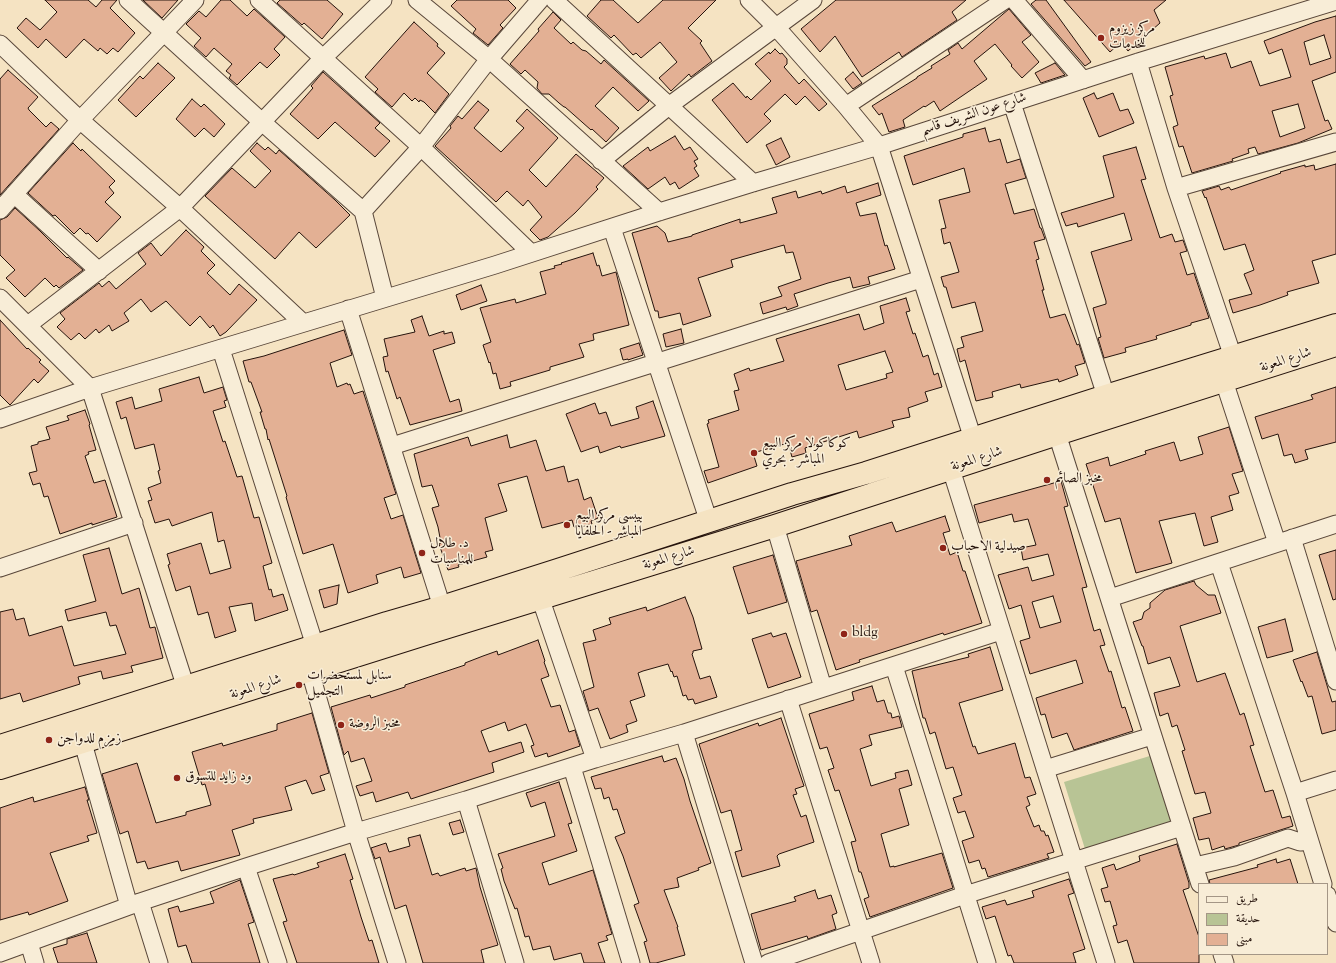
<!DOCTYPE html>
<html>
<head>
<meta charset="utf-8">
<style>
  body { margin:0 }
  #map { position:relative; width:1336px; height:963px; overflow:hidden; background:#f5e3c2; font-family:"Sorts Mill Goudy",Amiri,serif }
  canvas { display:block }
  .legend { position:absolute; left:1198px; top:883px; width:130px; height:72px; box-sizing:border-box; background:#f8edd7; border:1px solid #a49686; margin:0; padding:5px 7px; list-style:none; font-size:12px; color:#25130c }
  .legend li { display:flex; align-items:center; gap:8px; height:20px }
  .legend b { width:20px; border:1px solid #a49686 }
</style>
</head>
<body>
<div id="map">
<canvas width="1336" height="963"></canvas>
<ul class="legend">
<li><b style="height:5px;background:#f8edd7"></b>طريق</li>
<li><b style="height:11px;background:#b8c495"></b>حديقة</li>
<li><b style="height:11px;background:#e3b094"></b>مبنى</li>
</ul>
</div>
<script>
const g = document.querySelector('canvas').getContext('2d');
g.lineJoin = 'round';
function fillPath(path, color) {
  g.fillStyle = color;
  g.fill(path, 'evenodd');
}
function toPath(rows) {
  const path = new Path2D();
  for (const r of rows) {
    path.moveTo(r[0], r[1]);
    for (let i = 2; i < r.length; i += 2) path.lineTo(r[i], r[i + 1]);
  }
  return path;
}
function stroke(path, color, width, dash) {
  g.strokeStyle = color;
  g.lineWidth = width;
  g.lineCap = dash ? 'butt' : 'round';
  g.setLineDash(dash || []);
  g.stroke(path);
}
function drawText(font, color, halo, rows, align = 'center') {
  g.font = font + ' "Sorts Mill Goudy",Amiri,serif';
  g.lineWidth = 3;
  g.setLineDash([]);
  g.textBaseline = 'middle';
  g.strokeStyle = halo;
  g.fillStyle = color;
  for (const [text, x, y, turn = 0] of rows) {
    g.save();
    g.translate(x, y);
    g.rotate((+turn || 0) * Math.PI / 180);
    g.textAlign = isNaN(turn) ? turn : align;
    if (halo) g.strokeText(text, 0, 0);
    g.fillText(text, 0, 0);
    g.restore();
  }
}
fillPath(toPath([
  [1153,755,1174,822,1085,849,1064,782]
]), '#b8c495');
const building = toPath([
  [45,0,88,0,96,7,102,0,117,0,110,8,135,33,118,52,113,48,107,54,100,48,98,51,84,39,66,58,46,39,38,48,17,28,26,18,40,30,57,12,45,0],
  [143,0,178,0,162,18,143,0],
  [221,0,230,0,247,16,254,9,285,37,274,49,280,55,267,68,260,62,237,85,229,78,231,75,226,71,232,64,214,48,206,57,194,46,201,38,186,24,199,11,206,17,221,0],
  [280,0,327,0,343,14,322,39,304,23,302,25,277,3,280,0],
  [457,0,508,0,516,8,500,25,503,28,488,45,473,33,476,29,451,6,457,0],
  [601,0,613,0,638,23,663,0,716,0,688,28,702,41,700,43,712,61,691,77,689,74,671,91,659,78,677,62,660,42,641,58,636,53,633,55,614,35,611,38,587,16,601,0],
  [836,0,966,0,952,12,957,20,902,57,899,52,862,77,835,36,820,52,801,29,836,0],
  [1036,0,1046,0,1091,62,1085,66,1031,4,1036,0],
  [1064,0,1166,0,1154,10,1160,23,1128,51,1121,42,1110,52,1064,0],
  [1009,9,1031,35,1022,42,1039,62,1022,78,1011,66,1012,65,995,44,974,61,987,79,940,111,934,101,925,107,924,106,903,120,905,127,889,132,882,113,879,115,872,106,917,78,917,77,932,68,931,66,950,54,948,50,958,43,962,49,1009,9],
  [553,12,561,20,554,28,571,44,573,42,582,50,586,51,601,64,604,60,649,101,638,111,613,87,595,106,619,128,606,142,592,129,591,130,565,107,564,107,559,103,549,94,542,94,537,88,538,82,525,70,521,74,510,64,539,31,538,29,553,12],
  [1336,16,1336,72,1312,81,1325,121,1328,120,1332,129,1298,143,1258,154,1255,147,1248,149,1249,153,1232,159,1233,161,1192,173,1183,146,1179,147,1173,127,1178,125,1170,96,1173,95,1165,67,1204,56,1205,59,1226,53,1231,68,1251,61,1260,86,1291,77,1282,49,1269,54,1264,41,1315,22,1336,16],
  [1324,35,1331,58,1310,65,1304,42,1324,35],
  [1298,104,1305,128,1280,137,1272,111,1298,104],
  [414,22,438,44,437,46,445,53,427,73,449,94,435,113,424,102,420,100,419,102,415,98,412,101,404,93,392,107,375,92,378,89,365,77,414,22],
  [775,49,780,54,782,53,787,59,787,64,784,67,799,84,804,79,827,104,819,111,805,96,796,105,785,94,764,114,771,121,747,143,712,100,733,83,746,98,747,96,751,100,771,81,755,64,769,52,770,54,775,49],
  [158,63,175,78,136,117,118,100,140,76,143,79,158,63],
  [1055,63,1065,75,1041,83,1035,73,1055,63],
  [8,70,38,97,28,108,29,110,46,127,51,122,59,129,0,195,0,79,8,70],
  [323,72,380,123,375,128,390,141,375,157,335,122,318,139,290,114,313,88,311,86,323,72],
  [853,72,862,83,853,89,845,79,853,72],
  [1094,93,1097,99,1113,93,1120,111,1128,109,1134,123,1099,137,1083,98,1094,93],
  [192,99,201,107,204,104,225,124,214,137,204,128,195,137,176,119,192,99],
  [478,101,489,110,474,128,501,152,524,128,516,121,527,109,558,138,529,170,546,187,576,154,604,178,596,187,598,189,575,213,548,237,540,240,530,230,542,217,528,200,523,206,507,191,496,202,435,146,451,128,450,126,458,116,462,119,478,101],
  [985,128,989,142,1000,139,1007,163,1020,159,1026,178,1005,184,1014,214,1034,209,1040,228,1041,228,1045,239,1034,242,1039,259,1036,260,1044,290,1042,290,1050,318,1065,314,1077,345,1079,344,1085,363,1075,366,1078,375,1059,382,1058,379,1021,388,1020,384,992,392,993,397,976,401,965,360,960,362,957,349,964,347,961,337,983,331,975,302,952,308,946,287,944,287,941,277,959,272,950,242,944,244,941,229,946,228,939,200,970,192,964,168,913,185,904,156,963,137,963,134,985,128],
  [675,136,684,150,690,147,698,159,694,161,697,166,694,168,699,176,679,189,675,182,670,185,665,177,648,189,623,166,648,147,650,151,675,136],
  [781,138,790,157,776,165,766,145,781,138],
  [73,143,81,151,82,149,115,181,109,187,114,193,105,202,121,217,97,242,88,233,86,234,80,228,74,234,55,215,53,216,28,193,73,143],
  [257,143,265,150,268,147,276,154,279,150,335,200,350,215,316,248,299,232,275,259,205,196,232,168,255,188,271,171,250,151,257,143],
  [1136,147,1146,179,1141,180,1160,238,1172,234,1175,242,1183,240,1187,251,1180,253,1187,275,1194,273,1209,318,1191,323,1191,325,1156,336,1157,339,1125,348,1126,352,1104,358,1098,338,1101,337,1093,308,1106,304,1106,301,1091,252,1132,240,1124,213,1078,227,1077,223,1066,226,1061,213,1114,197,1103,156,1136,147],
  [1336,164,1336,254,1312,261,1319,283,1287,292,1288,295,1260,305,1233,313,1229,300,1252,294,1244,274,1254,270,1245,244,1224,250,1206,197,1205,198,1202,191,1219,186,1221,190,1229,187,1231,190,1281,173,1280,172,1305,165,1305,167,1314,165,1315,170,1336,164],
  [878,183,881,195,856,203,860,216,876,213,885,246,887,245,895,269,868,277,870,284,853,288,850,277,828,283,794,294,798,306,787,310,786,307,763,314,760,303,782,296,778,287,801,279,793,252,786,253,784,245,731,260,733,267,698,278,711,316,683,325,680,313,659,318,658,311,655,311,650,294,632,233,657,226,665,233,668,242,692,236,692,235,740,219,740,223,777,213,772,198,796,191,798,198,821,191,822,194,845,186,847,193,878,183],
  [15,208,40,231,67,258,68,257,83,270,59,288,56,285,54,287,45,278,25,297,6,278,15,270,0,255,0,220,7,217,15,208],
  [186,230,204,247,201,251,215,265,207,273,230,295,239,284,257,300,226,332,220,336,213,325,210,328,200,316,190,326,166,301,151,312,141,299,124,313,129,321,112,331,109,325,99,333,96,329,85,339,79,333,71,340,57,327,65,319,60,313,99,283,102,287,109,281,116,289,146,264,138,253,151,243,161,256,186,230],
  [593,253,597,266,599,265,602,276,616,272,629,325,593,334,594,340,579,344,584,357,550,367,550,370,510,382,511,386,500,389,496,373,493,374,490,362,489,363,483,345,491,342,480,308,515,299,516,303,546,294,540,272,555,268,554,266,562,264,561,263,593,253],
  [481,285,487,301,461,310,456,295,481,285],
  [906,298,910,311,906,312,913,334,915,333,923,357,928,355,934,375,938,373,942,387,925,392,928,401,908,408,910,417,892,421,894,427,859,438,857,431,805,448,806,453,792,457,788,443,753,453,757,466,708,483,704,471,719,467,707,424,709,423,708,420,739,410,734,391,739,390,734,374,749,368,750,371,784,361,776,339,859,314,864,330,884,323,880,306,906,298],
  [885,351,893,372,886,374,887,378,846,390,838,365,885,351],
  [422,316,429,336,444,331,444,334,452,332,455,343,433,350,450,402,459,399,462,411,410,425,400,397,397,399,388,371,386,372,383,357,388,356,384,339,415,332,411,320,422,316],
  [0,320,27,349,28,348,41,360,39,362,49,371,38,383,34,379,10,405,0,395,0,320],
  [681,329,684,343,666,347,663,334,681,329],
  [344,330,352,355,330,363,337,387,347,383,348,385,350,384,354,394,363,391,396,494,384,498,391,519,403,515,421,573,404,578,401,567,376,575,378,583,348,593,333,544,303,554,286,497,287,496,269,439,268,440,266,429,265,429,260,412,262,412,251,382,249,382,243,361,264,356,344,330],
  [639,343,643,355,628,360,628,359,623,360,620,349,639,343],
  [199,377,204,393,223,387,227,400,224,401,226,407,213,411,223,442,225,441,237,477,242,476,254,518,259,517,272,563,263,566,269,590,271,589,273,597,283,594,288,610,255,621,252,603,229,607,236,631,215,638,208,612,198,615,190,586,176,591,168,565,170,564,167,554,201,543,210,574,231,568,224,540,218,542,212,512,172,526,169,519,155,523,148,501,152,500,148,488,161,483,158,471,160,470,154,444,135,449,126,417,121,419,116,402,132,397,135,409,162,401,159,389,199,377],
  [1336,387,1336,442,1305,450,1308,459,1295,463,1292,454,1284,456,1278,434,1262,439,1255,417,1313,399,1311,395,1336,387],
  [653,401,665,436,621,448,620,446,600,453,598,446,581,452,566,414,595,403,599,414,606,412,611,426,639,418,636,407,653,401],
  [85,410,90,424,89,425,96,450,88,452,89,454,85,456,94,483,105,480,117,517,92,525,92,523,60,534,48,496,44,497,40,483,33,485,29,473,37,471,31,446,38,444,38,442,50,439,46,427,69,420,67,416,85,410],
  [1229,427,1243,471,1232,474,1239,493,1229,496,1233,510,1211,517,1218,542,1204,546,1195,513,1159,521,1172,563,1136,573,1120,518,1105,522,1086,464,1108,457,1110,466,1146,454,1145,451,1174,442,1180,461,1203,454,1198,437,1229,427],
  [507,435,510,448,536,440,546,471,564,466,568,482,578,479,584,500,591,497,598,518,591,521,592,524,579,528,579,526,574,527,572,520,542,528,527,476,498,484,507,511,485,518,493,550,485,552,487,557,458,565,459,567,448,570,439,544,441,543,438,527,432,508,439,506,432,485,422,487,414,454,468,437,471,446,507,435],
  [1061,481,1068,506,1064,507,1087,587,1082,588,1094,631,1100,629,1105,645,1100,646,1109,672,1111,671,1122,708,1125,707,1133,731,1074,750,1067,733,1052,738,1045,714,1041,715,1036,698,1083,683,1076,660,1030,674,1020,641,1030,638,1021,605,1009,609,998,575,1028,567,1032,581,1054,575,1048,554,1023,560,1021,548,1036,545,1028,519,1014,522,1012,514,979,523,974,505,1061,481],
  [1053,596,1061,622,1040,628,1032,602,1053,596],
  [945,516,950,531,943,533,950,555,957,552,963,571,965,571,982,623,944,635,943,633,859,660,860,662,836,670,817,610,811,612,796,561,852,545,849,536,892,522,896,532,945,516],
  [109,548,122,594,139,588,150,628,155,627,163,658,131,666,133,672,103,679,101,671,78,677,80,684,23,702,20,693,0,699,0,612,13,609,16,620,24,618,29,636,62,626,74,666,126,654,116,625,110,626,106,612,68,621,65,610,96,601,83,555,109,548],
  [1336,550,1336,599,1333,600,1319,555,1336,550],
  [773,555,787,602,748,614,733,567,773,555],
  [1194,581,1196,585,1208,595,1215,595,1221,613,1180,626,1197,682,1225,673,1240,715,1244,713,1254,745,1250,746,1265,792,1273,790,1282,818,1290,816,1293,826,1239,843,1239,845,1225,849,1224,846,1212,850,1209,838,1199,840,1193,818,1211,813,1205,792,1195,794,1182,751,1185,750,1177,725,1172,727,1168,713,1160,716,1154,693,1180,686,1170,657,1148,664,1143,646,1142,646,1133,622,1142,619,1144,612,1150,608,1150,603,1165,590,1194,581],
  [339,585,337,604,324,608,319,590,339,585],
  [685,597,693,617,702,649,693,651,693,653,692,654,700,679,710,676,717,697,695,704,693,699,688,700,686,695,683,696,677,676,674,677,672,671,671,672,668,664,643,671,638,673,645,696,630,701,637,721,626,725,628,732,610,739,598,708,589,711,583,691,594,687,583,643,596,640,593,630,611,624,609,618,646,607,647,611,685,597],
  [1285,619,1293,651,1267,658,1258,627,1285,619],
  [771,633,773,637,786,633,801,677,768,688,752,639,771,633],
  [538,640,545,661,544,662,549,676,541,679,551,707,560,705,569,732,575,730,580,746,548,757,547,753,535,757,531,746,534,745,526,724,508,731,505,722,481,731,489,752,521,742,524,752,492,763,494,772,411,799,408,792,376,802,373,792,360,796,356,786,372,781,364,758,351,762,348,751,344,755,331,707,370,695,371,698,405,687,405,685,465,665,465,663,483,656,497,651,498,655,538,640],
  [990,647,1003,690,959,703,973,747,975,746,978,754,1015,743,1025,778,1030,777,1036,794,1027,797,1030,805,1026,807,1034,827,1039,825,1041,831,1044,831,1046,836,1048,835,1054,852,1047,854,1049,858,988,877,985,868,982,869,979,860,969,863,962,841,974,837,965,811,958,813,953,798,962,795,953,767,946,769,935,732,930,734,925,718,923,718,912,671,969,657,968,654,990,647],
  [1317,652,1332,702,1336,701,1336,730,1322,734,1312,696,1308,697,1302,681,1301,682,1293,660,1317,652],
  [872,686,877,702,884,700,888,713,891,713,892,718,899,716,902,727,869,735,872,745,860,749,871,786,896,778,895,773,908,770,912,785,899,789,909,825,881,834,890,867,894,866,894,867,942,853,953,888,870,917,864,899,869,897,861,872,859,872,851,842,856,841,839,790,835,791,828,770,834,768,827,747,820,749,809,714,854,700,852,692,872,686],
  [312,713,329,773,320,776,325,790,312,794,306,780,285,787,292,810,253,819,254,823,232,830,240,855,181,871,178,861,148,869,145,861,137,863,128,831,120,834,102,774,137,763,156,823,186,815,186,812,211,805,205,784,202,785,192,752,222,743,223,746,277,730,277,724,312,713],
  [781,718,804,786,795,789,797,794,793,795,801,817,806,815,814,842,779,854,777,856,780,866,742,877,735,852,742,850,731,810,721,813,699,744,758,723,759,726,781,718],
  [662,756,664,762,676,758,684,779,690,801,711,863,698,868,699,870,677,878,679,887,664,890,678,927,677,927,685,955,656,963,650,963,644,942,647,941,634,905,639,903,623,856,615,837,625,833,617,809,613,810,609,797,604,799,601,788,595,789,591,777,662,756],
  [559,782,572,823,568,824,577,851,542,863,549,885,593,870,612,934,606,936,608,940,598,943,605,963,584,963,581,953,554,960,550,946,533,950,529,936,525,937,517,908,515,909,504,881,501,869,503,868,498,854,555,836,545,802,531,807,526,793,559,782],
  [85,787,89,800,87,800,97,833,87,836,89,841,50,853,68,901,29,915,28,912,0,920,0,808,33,797,34,802,85,787],
  [460,820,464,832,453,835,449,823,460,820],
  [420,835,432,875,438,873,440,876,465,868,466,871,476,868,480,887,498,945,481,950,484,963,423,963,406,905,395,909,380,857,375,859,371,848,386,843,389,852,410,846,408,838,420,835],
  [1177,844,1189,883,1189,888,1183,890,1199,937,1199,963,1134,963,1127,940,1118,943,1113,926,1117,925,1110,901,1105,902,1101,889,1108,887,1102,868,1114,864,1116,870,1140,861,1139,856,1177,844],
  [345,854,353,879,350,880,361,917,369,941,372,940,379,963,297,963,283,922,287,921,273,879,293,874,294,875,319,867,317,863,345,854],
  [1276,859,1277,863,1290,859,1298,884,1210,884,1209,880,1258,867,1257,865,1276,859],
  [1069,879,1074,893,1068,895,1085,949,1073,953,1076,963,1014,963,1011,955,1008,956,995,916,986,919,982,907,1005,900,1007,905,1034,897,1032,891,1069,879],
  [240,880,254,922,248,924,260,963,192,963,186,945,178,947,168,909,178,906,180,912,214,903,210,892,240,880],
  [815,890,818,899,831,895,837,913,832,915,836,929,808,939,807,936,761,950,751,914,796,901,794,897,815,890],
  [87,933,97,963,58,963,53,948,67,944,67,939,87,933]
]);
fillPath(building, '#e3b094');
stroke(building, '#25130c', 1);
const minor = toPath([
  [128,0,262,122,363,211,421,147,489,59,540,0],
  [259,0,421,147,531,253],
  [417,0,489,59,659,212],
  [554,0,753,183],
  [749,0,776,27,846,106,879,146,973,439],
  [1014,0,1083,80],
  [0,44,80,120,180,208,303,323],
  [1138,62,1176,188,1233,357],
  [1012,103,1106,396],
  [846,106,1005,0],
  [601,161,670,105,813,0],
  [1176,188,1336,142],
  [14,194,99,271],
  [0,210,80,120,195,0],
  [363,211,385,298],
  [612,228,709,522],
  [0,298,90,388,186,688],
  [348,309,442,607],
  [28,325,180,208,323,58,383,0],
  [221,349,315,646],
  [1224,381,1277,543],
  [0,419,90,388,495,265,659,212,753,183,879,146,1138,62,1336,1],
  [1057,434,1200,884],
  [392,446,921,279],
  [951,469,1106,963],
  [775,526,823,688],
  [1292,538,1336,681],
  [1219,563,1295,793,1323,884],
  [0,568,134,523],
  [1110,598,1336,524],
  [541,600,595,759],
  [894,666,987,963],
  [310,671,356,832,397,963],
  [788,699,871,963],
  [684,733,754,963],
  [83,743,129,906],
  [572,767,631,963],
  [1045,769,1152,736],
  [1295,793,1336,780],
  [466,800,515,963],
  [1195,866,1234,857,1288,838,1300,842,1309,841],
  [246,867,278,963],
  [1327,895,1336,923],
  [140,902,159,963],
  [29,943,35,963],
  [0,953,140,902,246,867,356,832,466,800,595,759,684,733,1001,631],
  [1222,954,1225,963],
  [768,963,965,895,1182,827]
]);
const highway = toPath([
  [0,746,387,623,442,607,558,570,792,494,866,473,1106,396,1336,325],
  [0,768,425,634,775,526,1057,434,1336,345]
]);
stroke(minor, '#59473a', 19);
stroke(highway, '#25130c', 24);
stroke(minor, '#f8edd7', 17);
stroke(highway, '#f5e3c2', 22);
for (const [x, y, r, color] of [
  [1101,38,4,"#8f2418"],
  [754,453,4,"#8f2418"],
  [1047,480,4,"#8f2418"],
  [567,525,4,"#8f2418"],
  [943,548,4,"#8f2418"],
  [422,553,4,"#8f2418"],
  [844,634,4,"#8f2418"],
  [299,685,4,"#8f2418"],
  [341,725,4,"#8f2418"],
  [49,740,4,"#8f2418"],
  [177,778,4,"#8f2418"]
]) {
  const dot = new Path2D();
  dot.arc(x, y, r, 0, 2 * Math.PI);
  g.fillStyle = color;
  g.fill(dot);
  stroke(dot, '#f8edd7', 1.5);
}
drawText('14px', '#25130c', '#f8edd7', [
  ["مركز زيزوم",1109,30],
  ["للخدمات",1109,46],
  ["كوكاكولا مركز البيع",762,445],
  ["المباشر - بحري",762,461],
  ["مخبز الصائم",1055,480],
  ["بيبسي مركز البيع",575,517],
  ["المباشر - الحلفايا",575,533],
  ["د. طلال",430,545],
  ["للمناسبات",430,561],
  ["صيدلية الاحباب",951,548],
  ["bldg",852,634],
  ["سنابل لمستحضرات",307,677],
  ["التجميل",307,693],
  ["مخبز الروضة",349,725],
  ["زمزم للدواجن",57,740],
  ["ود زايد للتسوق",185,778]
], 'left');
drawText('14px', '#25130c', '#f8edd7', [
  ["شارع عون الشريف قاسم",974,115,-18],
  ["شارع المعونة",1286,361,-18],
  ["شارع المعونة",977,460,-18],
  ["شارع المعونة",669,559,-17],
  ["شارع المعونة",256,688,-18]
]);
</script>
</body>
</html>
